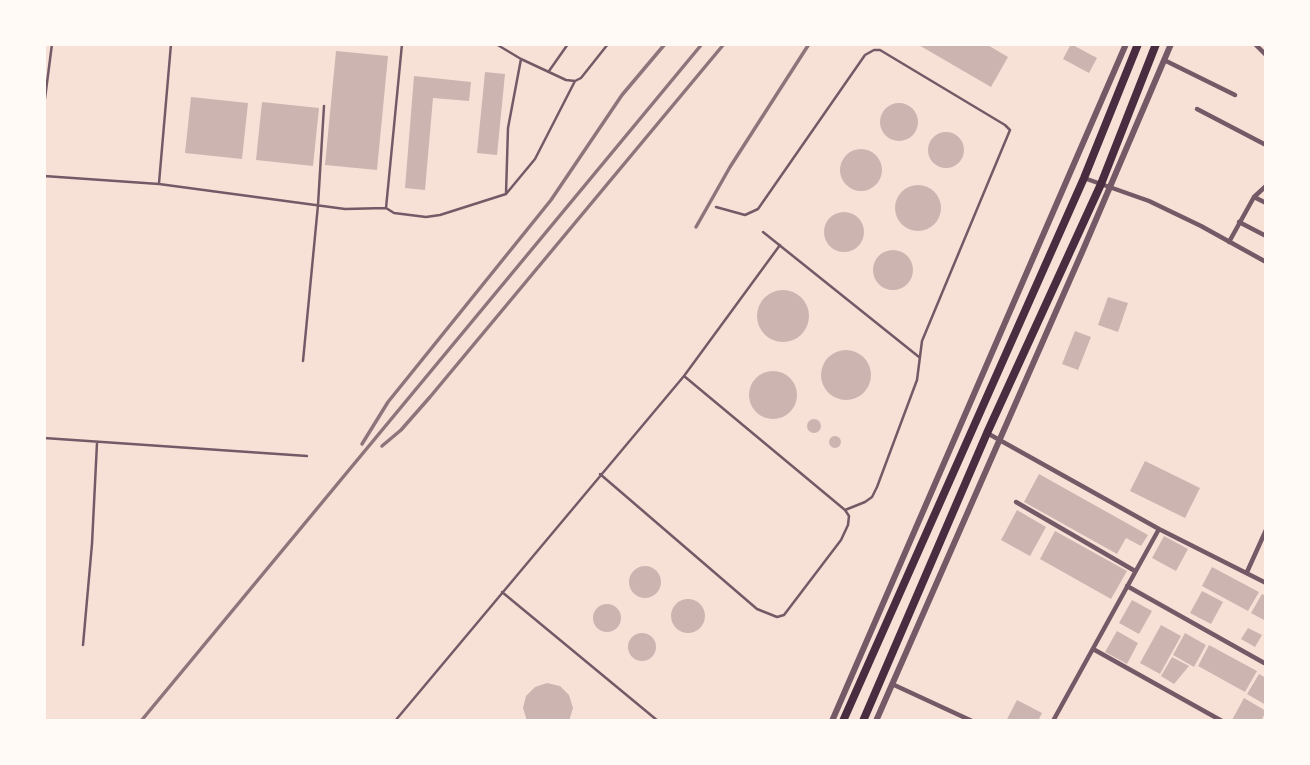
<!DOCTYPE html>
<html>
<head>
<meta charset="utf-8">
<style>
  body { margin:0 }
  #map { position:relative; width:1310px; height:765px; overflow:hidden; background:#f7e1d7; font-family:"DM Sans",sans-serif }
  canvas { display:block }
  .frame { position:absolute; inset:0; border:46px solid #fffaf5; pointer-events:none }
</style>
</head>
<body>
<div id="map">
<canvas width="1310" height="765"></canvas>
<div class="frame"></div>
</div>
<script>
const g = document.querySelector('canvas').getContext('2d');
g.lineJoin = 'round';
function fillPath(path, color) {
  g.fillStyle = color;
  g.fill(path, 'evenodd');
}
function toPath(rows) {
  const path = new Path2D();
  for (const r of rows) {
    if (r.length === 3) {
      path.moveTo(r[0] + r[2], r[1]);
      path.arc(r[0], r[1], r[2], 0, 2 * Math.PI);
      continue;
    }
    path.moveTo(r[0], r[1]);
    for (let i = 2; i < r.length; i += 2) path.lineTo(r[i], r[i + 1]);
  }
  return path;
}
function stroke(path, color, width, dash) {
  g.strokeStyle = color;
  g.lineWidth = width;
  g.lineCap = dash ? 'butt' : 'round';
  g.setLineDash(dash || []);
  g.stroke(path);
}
fillPath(toPath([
  [917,44,986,44,1008,57,991,87],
  [1071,44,1097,58,1089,73,1063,59],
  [336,51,388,56,377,170,325,165],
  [485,72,505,74,497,155,477,153],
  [414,76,471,82,469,101,433,98,425,190,405,188],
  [191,97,248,103,242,159,185,153],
  [262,102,319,108,313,166,256,160],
  [899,122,19],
  [946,150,18],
  [861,170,21],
  [918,208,23],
  [844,232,20],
  [893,270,20],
  [783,316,26],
  [1108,297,1128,303,1118,332,1098,325],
  [1075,331,1091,337,1078,370,1062,364],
  [846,375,25],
  [773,395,24],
  [814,426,7],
  [835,442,6],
  [1145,461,1200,488,1185,518,1130,491],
  [1039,474,1148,535,1141,546,1126,538,1117,554,1024,502],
  [1017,510,1046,527,1030,556,1001,540],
  [1055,531,1127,571,1111,599,1040,559],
  [1164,536,1188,549,1176,571,1152,558],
  [645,582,16],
  [1212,567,1259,592,1248,611,1202,586],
  [1202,591,1223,602,1211,624,1190,613],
  [1262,594,1266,596,1266,621,1251,613],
  [688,616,17],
  [1132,600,1152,611,1139,634,1119,623],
  [607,618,14],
  [1161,625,1181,636,1160,674,1140,663],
  [1248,628,1262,635,1255,647,1241,639],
  [1117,631,1138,643,1127,664,1105,652],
  [1185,633,1206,645,1194,667,1173,655],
  [642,647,14],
  [1209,645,1257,671,1245,692,1198,666],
  [1172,657,1189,666,1174,684,1161,676],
  [1259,674,1266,678,1266,705,1247,694],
  [547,683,560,686,569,695,573,708,569,721,527,721,523,708,526,696,535,687],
  [1244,698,1266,711,1261,721,1232,720],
  [1017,700,1042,713,1038,721,1006,721]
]), '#ccb4b1');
stroke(toPath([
  [496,44,521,59,566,80,575,81,581,78,608,44],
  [549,71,568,44],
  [44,106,52,44],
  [44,176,159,184,345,209,386,208,394,213,426,217,440,215,506,194,535,159,575,81],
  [159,183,171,44],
  [506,194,508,128,521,59],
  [716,207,745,215,758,209,865,55,874,50,880,50,1005,125,1010,130,922,341,917,380,877,487,872,497,865,502,845,510],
  [386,208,402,44],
  [763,232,919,357],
  [303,361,318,205,324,106],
  [44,438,307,456],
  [600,474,757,609,777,617,784,615,841,540,848,525,849,516,845,510,684,376],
  [502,592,658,721],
  [83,645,92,544,97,443],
  [395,721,684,376,780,245]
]), '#755966', 2.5);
stroke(toPath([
  [1255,44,1266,55],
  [1164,60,1235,95],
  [1197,109,1266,145],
  [1084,178,1149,201,1201,226,1266,262],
  [1254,197,1266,203],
  [1239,222,1266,236],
  [1229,242,1254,197,1266,186],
  [987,433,1159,529,1266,583],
  [1016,502,1135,571],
  [1247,572,1266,530],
  [1127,586,1266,664],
  [1093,649,1222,721],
  [892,684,972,721],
  [1053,721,1159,529]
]), '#755966', 4.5);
stroke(toPath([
  [832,721,1126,44],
  [876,721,1083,250,1171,44]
]), '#755966', 6);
stroke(toPath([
  [843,721,1084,178,1138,44],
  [863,721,987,433,1101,184,1156,44]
]), '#4a2c40', 8);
stroke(toPath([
  [696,227,730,167,809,44],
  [362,444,388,402,551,200,622,95,665,44],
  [382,446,401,430,430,397,724,44],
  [141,721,702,44]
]), '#8f747c', 3.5);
</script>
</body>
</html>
